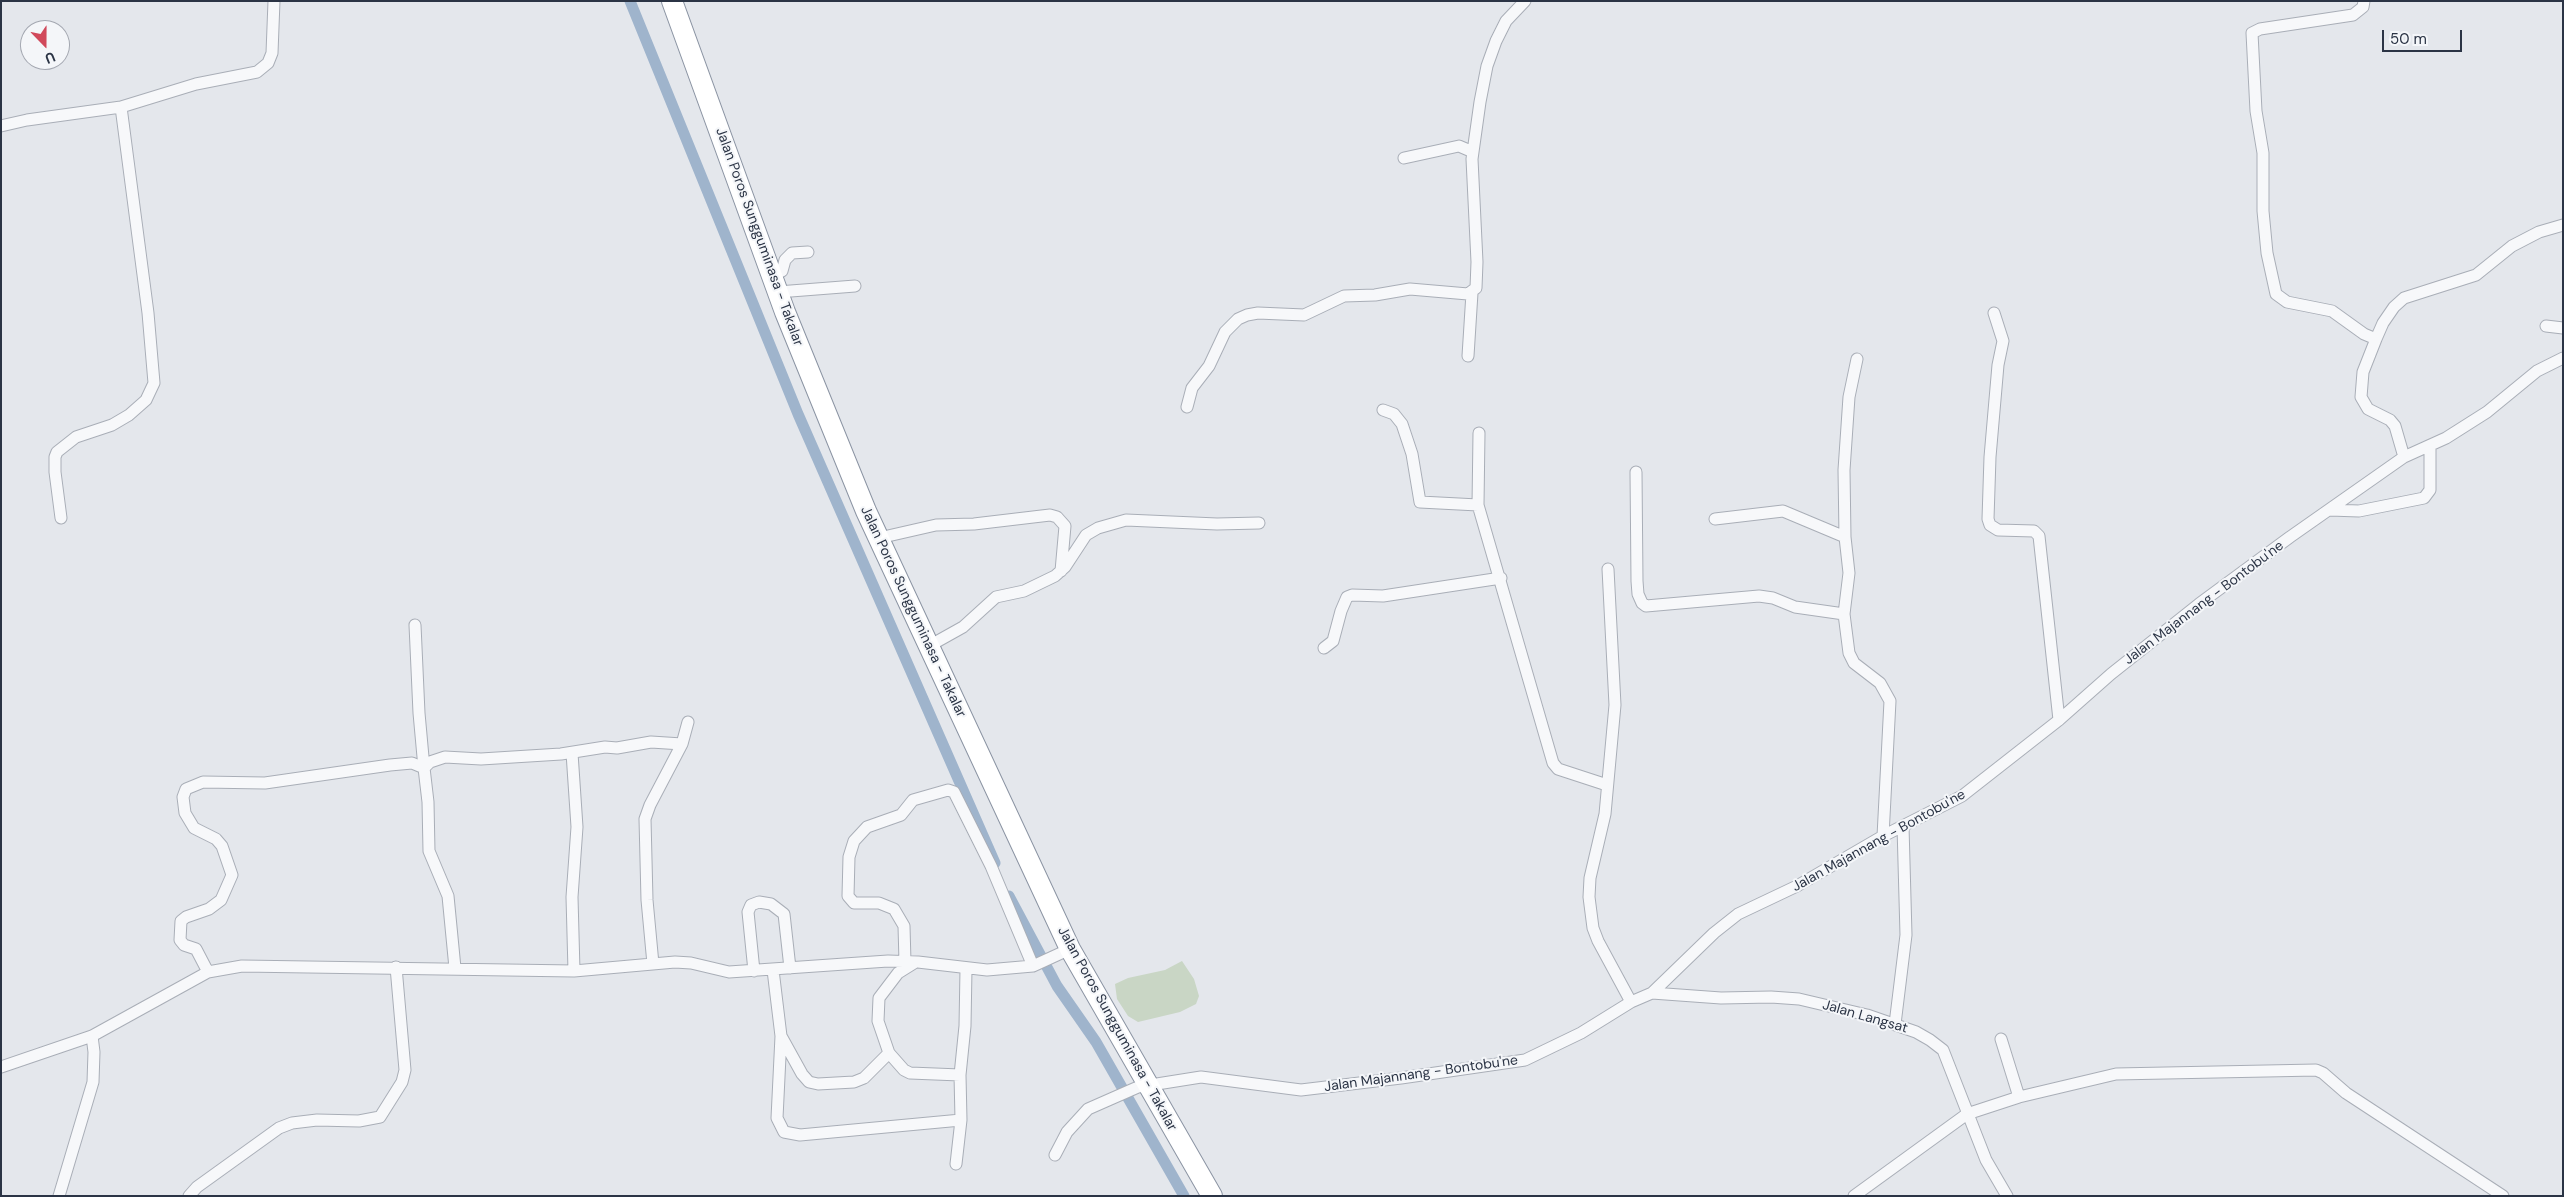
<!DOCTYPE html>
<html>
<head>
<meta charset="utf-8">
<style>
  body { margin:0 }
  #map { position:relative; width:2564px; height:1197px; overflow:hidden; background:#e4e7ec; font-family:"DM Sans",sans-serif }
  canvas { display:block }
  .frame { position:absolute; inset:0; border:2px solid #2b3445; pointer-events:none }
  .north { position:absolute; left:20px; top:20px; width:50px; height:50px; box-sizing:border-box; background:#f4f6f9; border:1px solid #a4a8b1; border-radius:50%; rotate:158deg; font-size:14px; font-weight:700; line-height:20px; text-align:center; color:#2b3445 }
  .north::after { content:''; display:block; margin:auto; width:18px; height:22px; background:#d1495b; clip-path:polygon(50% 0,100% 100%,50% 72%,0 100%) }
  .scale { position:absolute; left:2382px; top:30px; width:80px; height:22px; box-sizing:border-box; border:2px solid #2b3445; border-top:0; padding-left:6px; font-size:15px; line-height:18px; white-space:nowrap; color:#2b3445; -webkit-text-stroke:4px #f4f6f9; paint-order:stroke }
</style>
</head>
<body>
<div id="map">
<canvas width="2564" height="1197"></canvas>
<div class="frame"></div>
<div class="north">U</div>
<div class="scale">50 m</div>
</div>
<script>
const g = document.querySelector('canvas').getContext('2d');
g.lineJoin = 'round';
function fillPath(path, color) {
  g.fillStyle = color;
  g.fill(path, 'evenodd');
}
function toPath(rows) {
  const path = new Path2D();
  for (const r of rows) {
    path.moveTo(r[0], r[1]);
    for (let i = 2; i < r.length; i += 2) path.lineTo(r[i], r[i + 1]);
  }
  return path;
}
function stroke(path, color, width, dash) {
  g.strokeStyle = color;
  g.lineWidth = width;
  g.lineCap = dash ? 'butt' : 'round';
  g.setLineDash(dash || []);
  g.stroke(path);
}
function drawText(font, color, halo, rows, align = 'center') {
  g.font = font + ' "DM Sans",sans-serif';
  g.lineWidth = 4;
  g.setLineDash([]);
  g.textBaseline = 'middle';
  g.strokeStyle = halo;
  g.fillStyle = color;
  for (const [text, x, y, turn = 0] of rows) {
    g.save();
    g.translate(x, y);
    g.rotate((+turn || 0) * Math.PI / 180);
    g.textAlign = isNaN(turn) ? turn : align;
    if (halo) g.strokeText(text, 0, 0);
    g.fillText(text, 0, 0);
    g.restore();
  }
}
fillPath(toPath([
  [1182,961,1194,979,1199,996,1196,1004,1180,1012,1138,1022,1128,1016,1117,999,1115,984,1128,978,1165,970]
]), '#c9d6c5');
stroke(toPath([
  [630,1,798,414,995,863],
  [1009,896,1057,986,1096,1042,1184,1196]
]), '#9fb4cc', 11);
const street = toPath([
  [2364,1,2363,7,2353,15,2260,29,2252,33,2256,111,2263,153,2263,211,2267,253,2276,294,2287,302,2332,311,2364,334,2376,339,2363,372,2361,397,2368,409,2390,420,2395,426,2404,457],
  [1,126,27,120,121,107,196,84,257,72,268,63,272,53,274,1],
  [1404,158,1459,146,1473,152],
  [773,276,782,271,785,260,792,253,808,252],
  [778,292,855,286],
  [1994,313,2003,341,1998,365,1990,457,1988,519,1990,525,1998,530,2034,531,2039,536,2059,720],
  [2546,326,2563,328],
  [2376,339,2383,323,2394,307,2404,298,2476,275,2512,246,2539,232,2563,225],
  [1468,356,1472,293],
  [1857,359,1849,397,1844,470,1845,537,1849,573,1844,614,1849,653,1854,663,1880,683,1890,701,1883,836],
  [1187,407,1192,388,1209,366,1225,332,1238,319,1247,315,1258,313,1304,315,1344,296,1375,295,1410,289,1468,294,1476,288,1477,262,1472,159,1480,102,1487,66,1496,41,1506,21,1525,1],
  [1383,410,1394,414,1402,424,1412,454,1420,502,1478,505,1553,763,1558,769,1607,785],
  [1636,472,1637,581,1638,594,1642,603,1646,606,1759,596,1773,598,1795,607,1844,614],
  [1478,505,1479,433],
  [2330,510,2359,511,2424,498,2430,490,2430,447],
  [61,518,55,472,55,457,57,452,76,437,112,425,129,415,146,400,154,383,148,313,121,107],
  [1715,519,1783,511,1845,537],
  [879,538,936,525,974,524,1050,515,1057,517,1065,526,1061,571],
  [1608,569,1615,705,1605,814,1590,878,1589,897,1593,928,1598,941,1631,1002],
  [929,646,963,627,996,597,1024,591,1055,576,1065,567,1086,535,1098,528,1126,520,1217,524,1259,523],
  [1324,648,1333,641,1341,611,1347,597,1352,595,1383,596,1501,578],
  [682,744,688,722],
  [572,753,577,827,572,897,574,971],
  [905,962,904,926,894,909,879,903,854,903,848,896,849,857,854,841,867,827,901,815,913,800,948,790,954,792,991,866,1033,966],
  [914,963,898,973,879,998,878,1021,889,1053,904,1070,910,1073,960,1075,961,1120,956,1164],
  [455,968,448,896,429,851,428,802,424,768,430,762,445,757,481,759,561,754,605,747,617,748,651,742,682,744,650,805,645,819,647,900,653,964],
  [773,970,781,1036,777,1118,784,1132,800,1135,961,1120],
  [754,971,748,912,751,905,759,902,771,904,784,914,790,968],
  [208,972,196,949,184,945,180,940,181,921,186,917,209,909,221,900,232,875,222,846,216,839,194,828,185,813,183,797,186,789,203,782,265,783,390,765,412,763,424,768,419,713,415,625],
  [1652,993,1721,998,1771,997,1799,999,1867,1015,1916,1032,1930,1040,1943,1050,1986,1160,2007,1196],
  [1895,1024,1906,935,1903,826],
  [781,1036,802,1074,809,1082,818,1084,854,1082,864,1078,889,1053],
  [2001,1039,2019,1097],
  [1,1067,92,1036,208,972,242,966,574,971,675,962,691,963,729,972,888,961,918,962,987,970,1033,966,1070,949],
  [960,1075,965,1026,966,969],
  [1055,1155,1067,1132,1088,1109,1138,1087,1201,1077,1301,1090,1401,1078,1525,1060,1581,1033,1631,1002,1652,993,1714,933,1738,914,1797,886,1883,836,1962,796,2059,720,2111,674,2199,604,2290,537,2404,457,2446,438,2487,412,2537,371,2563,358],
  [59,1196,93,1082,94,1052,92,1036],
  [189,1196,197,1187,279,1128,292,1123,317,1120,359,1121,380,1117,402,1082,405,1070,396,967],
  [1854,1196,1967,1114,2019,1097,2116,1074,2316,1070,2323,1073,2346,1093,2503,1196]
]);
const highway = toPath([
  [672,1,785,312,866,511,1070,949,1212,1196]
]);
stroke(street, '#a9aeb7', 13);
stroke(highway, '#8b94a3', 22);
stroke(street, '#f7f8fa', 11);
stroke(highway, '#fff', 20);
drawText('14px', '#2b3445', '#f4f6f9', [
  ["Jalan Poros Sungguminasa - Takalar",759,237,70],
  ["Jalan Majannang - Bontobu'ne",2204,603,-37],
  ["Jalan Poros Sungguminasa - Takalar",913,612,65],
  ["Jalan Majannang - Bontobu'ne",1879,841,-29],
  ["Jalan Langsat",1865,1017,16],
  ["Jalan Poros Sungguminasa - Takalar",1117,1029,61],
  ["Jalan Majannang - Bontobu'ne",1421,1074,-8]
]);
</script>
</body>
</html>
